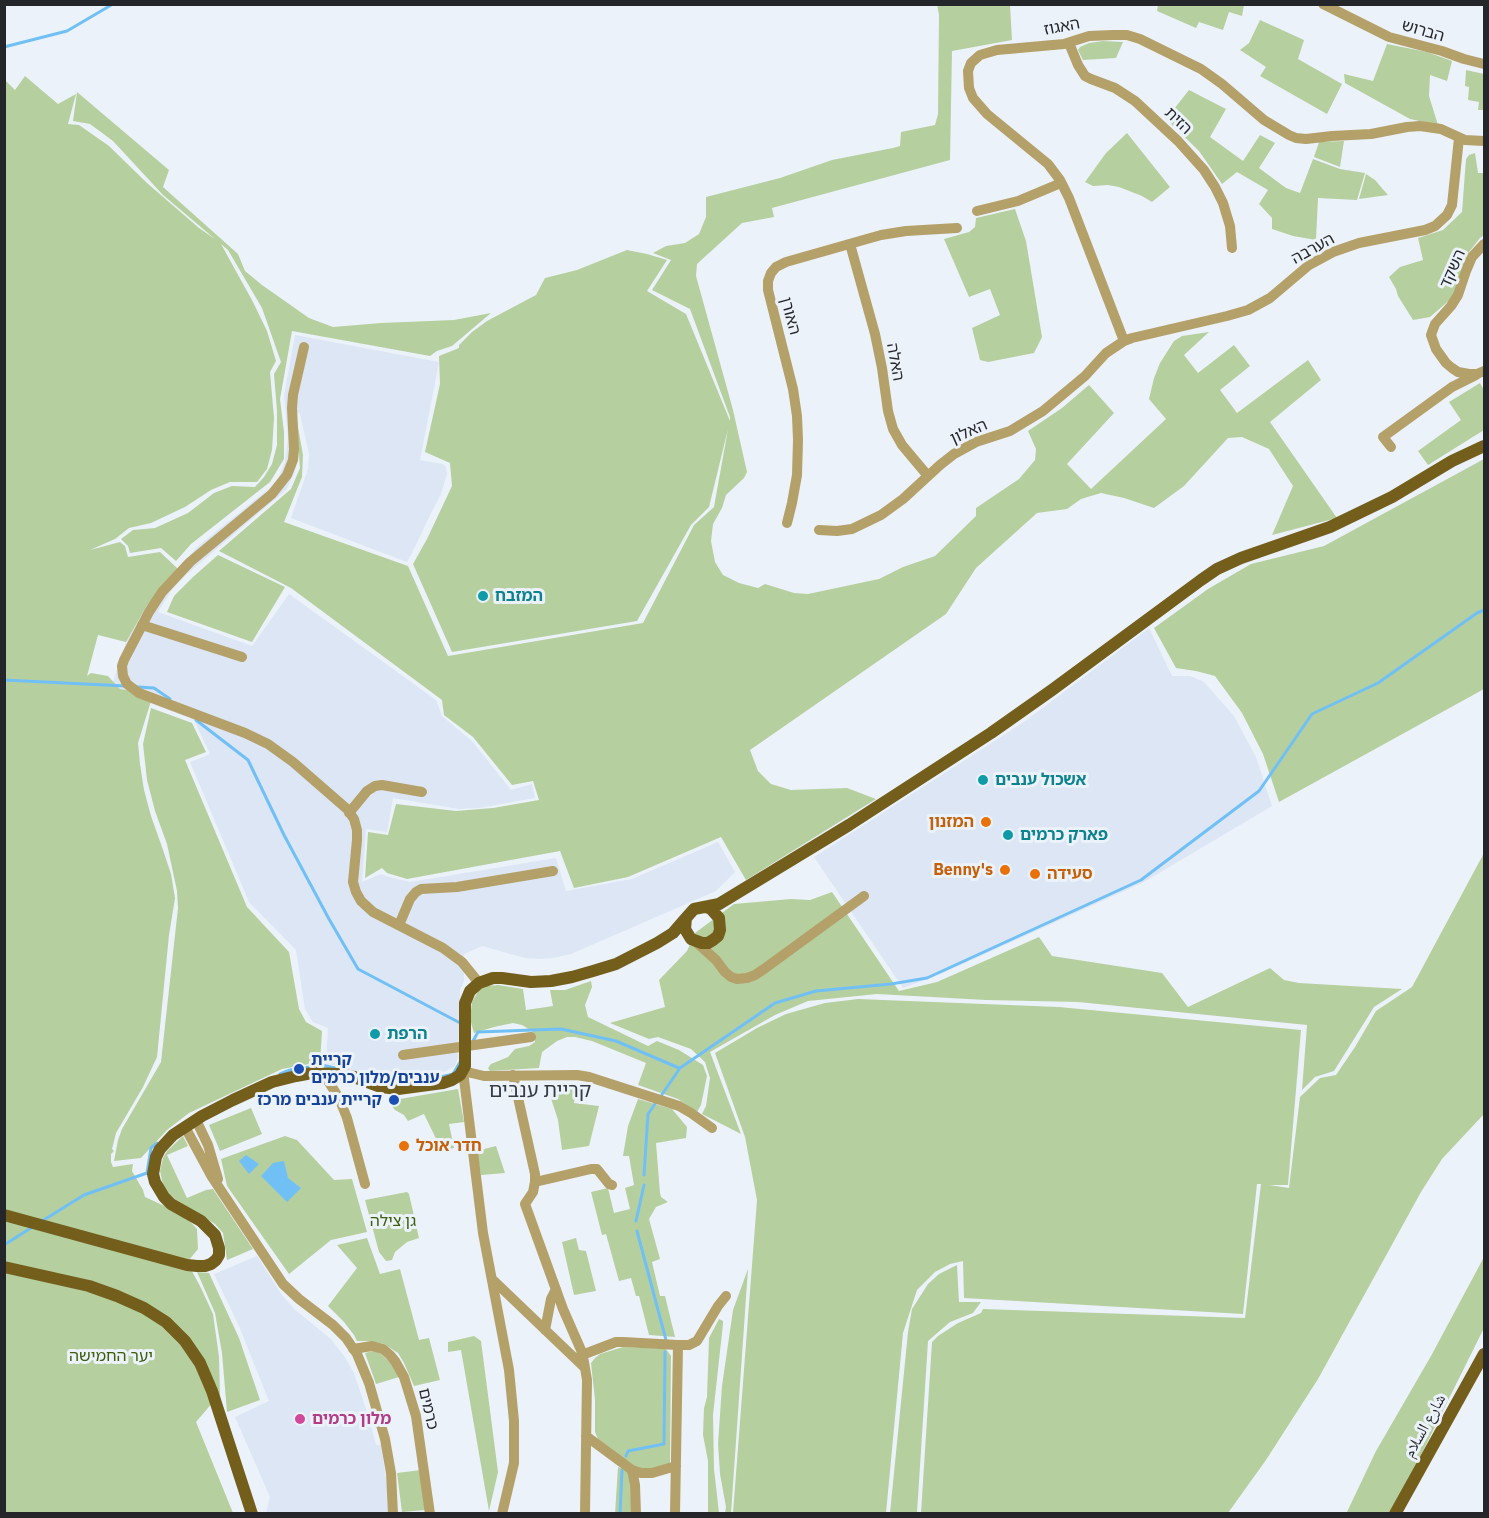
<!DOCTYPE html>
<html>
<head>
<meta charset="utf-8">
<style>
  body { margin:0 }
  #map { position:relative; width:1489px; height:1518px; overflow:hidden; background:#ecf2fa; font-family:"IBM Plex Sans",sans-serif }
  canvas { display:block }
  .frame { position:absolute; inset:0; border:6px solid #242629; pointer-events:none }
</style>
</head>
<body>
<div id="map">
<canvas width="1489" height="1518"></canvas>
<div class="frame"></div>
</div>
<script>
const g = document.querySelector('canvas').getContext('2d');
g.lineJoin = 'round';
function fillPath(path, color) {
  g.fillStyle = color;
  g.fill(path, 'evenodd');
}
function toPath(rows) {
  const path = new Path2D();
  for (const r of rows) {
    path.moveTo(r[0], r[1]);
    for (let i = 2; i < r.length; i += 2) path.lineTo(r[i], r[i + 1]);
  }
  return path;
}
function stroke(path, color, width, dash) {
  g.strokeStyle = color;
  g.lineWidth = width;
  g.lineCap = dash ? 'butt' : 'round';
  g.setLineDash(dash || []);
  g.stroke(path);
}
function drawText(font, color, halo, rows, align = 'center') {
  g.font = font + ' "IBM Plex Sans","Noto Naskh Arabic","Noto Sans Hebrew",sans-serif';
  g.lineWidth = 6;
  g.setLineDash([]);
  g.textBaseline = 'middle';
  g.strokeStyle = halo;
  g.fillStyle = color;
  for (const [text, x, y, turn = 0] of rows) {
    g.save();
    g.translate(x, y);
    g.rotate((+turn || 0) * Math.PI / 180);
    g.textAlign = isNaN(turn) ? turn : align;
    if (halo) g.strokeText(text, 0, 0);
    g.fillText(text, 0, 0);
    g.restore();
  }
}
fillPath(toPath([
  [295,335,439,362,420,460,443,464,446,468,447,474,441,494,431,513,415,547,407,562,291,518,308,469,309,454,300,414,298,412,296,418,298,453,295,472,286,490,186,575,171,591,158,612,252,646,289,594,436,700,442,716,473,742,511,790,532,784,535,798,479,808,459,809,393,798,387,832,366,829,362,882,381,874,389,877,410,882,556,858,566,891,632,879,718,842,735,872,716,891,571,954,553,958,540,959,525,958,482,946,464,954,464,981,460,990,458,1058,455,1066,446,1071,381,1082,352,1072,343,1067,326,1064,328,1028,313,1022,305,1009,296,950,249,902,190,762,210,754,194,720,111,688,126,642,146,607,197,547,277,482,285,461,288,438,284,396],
  [1149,628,1172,676,1190,676,1204,682,1234,716,1256,757,1272,806,1144,882,943,973,903,988,814,857,1024,722],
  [257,1256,282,1295,294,1309,331,1339,344,1356,354,1373,369,1418,376,1445,381,1445,387,1487,388,1513,266,1513,270,1497,235,1417,269,1401,239,1326,214,1274]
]), '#dce6f4');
fillPath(toPath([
  [937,4,1010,5,1012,40,952,51,950,160,772,208,774,217,742,223,697,264,696,276,733,410,747,472,744,478,726,495,722,508,713,524,711,541,715,562,723,575,739,583,758,588,765,584,794,593,808,594,879,579,903,567,935,556,976,516,976,508,1019,479,1035,460,1036,449,1028,431,1062,408,1089,385,1114,413,1067,464,1091,489,1166,419,1149,399,1154,378,1160,363,1174,341,1182,336,1209,332,1184,355,1198,373,1234,345,1250,366,1220,390,1237,413,1308,360,1321,380,1270,422,1337,518,1272,535,1293,486,1269,449,1242,437,1228,438,1184,486,1154,508,1124,498,1101,493,1081,499,1067,509,1037,513,976,568,946,614,750,750,758,771,771,784,791,790,847,788,876,799,746,880,721,837,628,877,574,888,560,851,407,879,387,873,382,868,365,878,368,832,388,835,396,804,456,811,493,808,539,800,533,781,512,785,473,737,444,715,442,700,291,588,219,551,291,489,300,468,296,416,303,455,302,477,284,522,408,566,448,656,643,623,694,525,714,507,728,429,709,507,691,525,637,621,452,652,413,564,427,539,452,486,450,463,425,452,440,384,439,356,459,348,459,345,472,332,487,321,536,295,545,278,577,270,627,250,647,254,667,260,647,291,686,314,730,421,730,417,690,309,652,290,671,260,653,253,666,246,685,243,699,234,706,217,706,197,780,178,832,160,893,148,900,146,901,132,935,125,938,114,939,15],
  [1158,5,1158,4,1244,5,1242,16,1229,12,1223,30,1199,22,1196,28,1157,11],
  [1260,20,1304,40,1298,59,1342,84,1327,114,1260,76,1266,67,1240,50,1249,43],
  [1103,41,1123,42,1116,58,1083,60,1078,50,1080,47,1089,43],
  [1387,44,1427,52,1452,61,1447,81,1430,75,1429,96,1438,125,1410,119,1345,83,1344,74,1373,81],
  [1466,70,1484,74,1484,110,1478,110,1479,102,1468,100,1469,87,1465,86],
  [25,76,58,104,76,94,68,124,79,125,109,146,147,183,199,228,215,239,163,195,113,141,90,124,73,121,77,92,169,170,163,187,238,254,245,271,262,285,309,318,333,327,381,323,454,320,491,313,452,346,437,351,430,356,292,331,280,399,284,432,284,459,270,482,191,544,176,561,161,548,130,553,128,546,121,539,133,530,155,528,188,513,214,493,232,486,255,487,264,477,272,464,277,445,277,411,274,374,281,362,262,308,228,250,221,244,253,302,267,331,276,361,270,372,274,418,272,450,267,469,257,482,230,482,211,490,185,507,151,523,129,528,115,539,90,550,120,542,125,546,128,557,160,552,178,569,146,607,126,642,98,635,87,676,91,673,108,676,120,689,131,691,151,701,138,743,140,764,144,790,151,816,162,847,171,874,175,898,169,935,157,1057,143,1087,116,1133,112,1149,114,1151,111,1154,111,1162,113,1167,133,1164,132,1171,143,1190,145,1197,184,1215,197,1229,198,1249,189,1260,186,1260,201,1288,213,1314,219,1357,220,1395,223,1420,213,1402,196,1422,233,1513,5,1513,4,79,15,90],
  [1189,90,1226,109,1210,137,1243,161,1260,135,1275,143,1259,168,1286,188,1300,193,1313,159,1340,169,1365,173,1357,200,1318,198,1316,240,1293,236,1272,229,1272,218,1259,204,1268,190,1237,172,1222,184,1199,151,1166,119],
  [1127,133,1170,187,1152,202,1142,196,1119,187,1108,185,1093,186,1085,182,1106,153],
  [1344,141,1340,167,1314,157,1319,142],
  [1475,153,1478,173,1484,173,1484,235,1480,238,1469,252,1452,298,1430,317,1413,320,1398,296,1396,289,1389,277,1400,267,1423,260,1418,238,1443,230,1462,212,1466,159,1469,155],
  [1366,174,1375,180,1388,195,1359,199],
  [1015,209,1026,241,1042,337,1034,353,988,362,980,360,972,328,1000,315,990,289,969,297,944,239,969,232,975,227,976,218],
  [1480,383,1484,390,1484,430,1428,465,1418,451,1461,420,1449,402],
  [1484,459,1484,689,1279,802,1263,754,1242,713,1215,676,1196,671,1176,668,1154,628,1208,589,1251,564,1324,546],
  [218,555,285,587,252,642,167,612,174,596,193,577],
  [151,708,192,723,206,752,185,760,247,907,289,952,299,1009,306,1022,322,1031,320,1062,282,1069,189,1113,167,1130,141,1158,114,1161,118,1140,122,1129,161,1062,178,908,177,891,167,844,155,811,147,780,143,744],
  [1484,853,1484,1114,1442,1159,1421,1192,1318,1379,1266,1460,1228,1513,921,1513,932,1342,938,1336,958,1323,981,1313,983,1309,1245,1318,1261,1184,1257,1184,1243,1314,964,1298,963,1261,950,1264,935,1272,917,1290,903,1333,886,1513,733,1513,757,1200,745,1137,715,1053,757,1028,786,1014,825,1003,858,999,1059,1007,1301,1030,1288,1185,1269,1185,1289,1188,1300,1097,1320,1078,1336,1075,1355,1047,1376,1011,1412,987],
  [832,892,899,991,937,982,1039,937,1052,956,1162,973,1188,1007,1270,968,1284,980,1299,983,1402,989,1374,1007,1334,1071,1315,1077,1302,1090,1307,1025,1078,1002,986,1000,877,994,808,1001,775,1015,710,1052,741,1134,702,1114,706,1106,710,1078,705,1062,691,1049,658,1037,649,1039,610,1023,665,1007,659,980,687,951,695,933,734,904,791,899,810,900],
  [591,981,592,987,585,1005,588,1017,648,1046,657,1041,679,1050,703,1065,707,1076,701,1105,697,1112,678,1099,638,1085,646,1063,592,1041,575,1037,567,1037,557,1041,542,1052,539,1068,490,1071,488,1068,491,1064,508,1057,515,1049,529,1046,535,1042,532,1031,522,1025,513,1023,494,1027,474,1033,470,1019,472,1002,479,990,486,986,498,985,523,989,526,1010,553,1006,550,990,565,990],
  [577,1085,574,1103,599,1106,589,1146,562,1150,558,1120,547,1086],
  [458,1089,464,1122,449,1124,454,1148,442,1151,424,1114,408,1121,404,1115,395,1110,391,1105,394,1100],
  [638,1099,672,1109,687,1127,686,1138,656,1143,660,1193,661,1197,668,1202,656,1207,649,1219,660,1259,652,1262,660,1296,665,1296,675,1337,649,1335,639,1296,636,1296,631,1278,619,1281,606,1234,602,1235,591,1192,608,1188,614,1213,630,1209,625,1188,634,1185,629,1156,623,1156,628,1126],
  [251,1108,262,1134,220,1151,209,1125],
  [183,1136,188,1146,167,1155,187,1198,206,1190,213,1189,253,1249,227,1260,223,1233,215,1224,175,1199,167,1192,163,1185,160,1171,163,1158,167,1151],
  [285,1136,297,1140,334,1180,352,1179,367,1232,331,1240,289,1274,227,1186,221,1159],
  [496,1146,505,1173,481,1175,477,1151],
  [407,1192,409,1194,419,1238,407,1242,395,1252,392,1260,386,1261,379,1252,365,1200],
  [367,1238,380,1274,400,1269,419,1340,429,1338,440,1380,414,1386,404,1363,398,1353,384,1344,370,1341,357,1341,354,1335,344,1322,328,1306,357,1268,337,1245],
  [576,1238,579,1250,586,1251,596,1291,574,1295,562,1242],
  [1484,1257,1484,1328,1401,1495,1389,1513,1346,1514,1376,1451,1431,1356],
  [957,1265,959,1302,981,1302,973,1313,950,1322,928,1341,917,1513,890,1513,908,1332,912,1309,928,1284,939,1274],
  [748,1269,731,1513,725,1513,726,1507,720,1474,718,1444,722,1386,733,1310],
  [197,1272,209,1273,239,1338,260,1400,227,1412,222,1353,215,1313],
  [719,1319,723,1321,723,1324,713,1415,714,1469,719,1513,708,1513,708,1461,703,1435,704,1408,707,1397,709,1338],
  [474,1336,481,1341,498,1472,489,1511,461,1350,448,1352,448,1342],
  [623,1347,666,1349,671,1356,670,1463,650,1470,634,1467,598,1439,595,1432,595,1400,591,1363,595,1358,600,1354],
  [373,1351,379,1352,392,1364,399,1377,376,1384,365,1353],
  [618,1467,629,1472,632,1513,615,1514],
  [421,1470,425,1510,402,1512,397,1473]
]), '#b6cf9f');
fillPath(toPath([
  [246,1155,259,1164,249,1174,239,1161],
  [284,1161,288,1178,301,1188,287,1202,261,1176,273,1163]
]), '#70c0f6');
stroke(toPath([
  [4,47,67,31,113,4],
  [4,680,126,686],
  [138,687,154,688,170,699],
  [196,720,248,760,284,835,329,919,358,969,462,1024],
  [473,1041,478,1032,561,1029,616,1041,679,1068],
  [280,1074,290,1070,322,1065,335,1068],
  [370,1077,402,1083],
  [432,1079,453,1074,460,1062],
  [661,1096,680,1068,775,1003,816,991,891,984,927,978,1141,880,1259,791,1312,714,1378,683,1477,613,1484,610],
  [644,1175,648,1114,657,1101],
  [42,1221,84,1195,147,1173,151,1148,157,1143],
  [636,1221,644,1185],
  [637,1231,666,1340],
  [4,1245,34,1226],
  [626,1456,628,1451,664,1444,665,1352],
  [620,1514,622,1470]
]), '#70c0f6', 3);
stroke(toPath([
  [1323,4,1389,37,1442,51,1464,59,1484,64],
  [1069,43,1078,65,1085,76,1091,79,1115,88,1135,101,1178,141,1204,170,1215,187,1223,203,1230,226,1232,248],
  [977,211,1018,201,1061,183],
  [850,244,875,334,882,368,888,411,893,429,902,445,928,476],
  [1484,244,1472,257,1466,271,1458,295,1451,306,1435,324,1431,335,1436,349,1446,363,1452,368,1458,372,1469,374,1477,374,1484,371],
  [1124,341,1069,198,1060,180,1048,164,987,114,973,98,969,88,968,71,971,63,980,55,997,50,1064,44,1089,36,1113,35,1127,35,1140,39,1201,69,1222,84,1264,120,1289,135,1296,138,1306,139,1332,136,1371,134,1407,127,1420,126,1441,129,1465,140,1484,141],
  [304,347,293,395,292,408,294,449,293,460,287,475,272,494,190,562,162,592,149,612,124,660,122,666,123,676,127,684,139,693,245,733,268,744,293,762,347,809,354,819,357,830,357,840,353,882,356,892,361,901,373,912,443,948,462,962,479,983],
  [1391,447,1383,437,1452,387,1476,375],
  [787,523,792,503,797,475,798,440,797,416,793,389,768,290,768,281,771,273,776,267,786,262,881,235,906,231,957,228],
  [819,530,837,531,852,529,881,515,903,499,940,465,954,454,976,442,1010,431,1043,411,1085,376,1106,353,1124,341,1132,338,1227,316,1248,310,1270,298,1309,265,1333,252,1359,243,1425,230,1435,226,1447,215,1452,205,1459,138],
  [142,625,242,657],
  [349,813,367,791,375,786,382,785,422,792],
  [399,925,410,899,416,892,421,889,457,887,553,871],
  [696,942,716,960,725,972,731,977,737,979,747,978,755,975,764,969,864,896],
  [403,1055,531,1037],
  [323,1073,339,1098,347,1118,365,1184],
  [513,1075,535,1174,535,1182,533,1192,525,1204,563,1309,581,1350,584,1362,587,1380,585,1514],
  [196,1120,208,1145,218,1179],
  [185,1127,212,1177,283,1284,299,1299,333,1325,346,1338,357,1354,369,1383,385,1439,391,1473,393,1514],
  [535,1182,591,1169,597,1169,609,1184,612,1185],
  [492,1279,585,1368],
  [545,1330,551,1299,556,1289],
  [353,1349,372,1346,383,1349,390,1355,395,1361,404,1377,416,1416,430,1514],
  [582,1355,616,1342,623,1342,678,1345,689,1345,697,1341,718,1306,726,1296],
  [586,1436,632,1470,641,1473,652,1473,676,1466],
  [632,1470,635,1485,636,1514],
  [502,1514,514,1463,514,1421,509,1370,483,1233,463,1071,484,1076,577,1075,589,1077,679,1106,691,1113,712,1128],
  [675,1514,678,1345]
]), '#b4a069', 10);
stroke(toPath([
  [706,907,711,909,719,918,720,930,718,936,713,940,708,943,702,943,691,939,685,929,686,918,694,909,719,904,849,825,991,733,1052,690,1201,580,1217,569,1241,558,1330,527,1392,497,1452,461,1484,446],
  [4,1215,187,1265,197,1266,205,1266,211,1264,216,1260,219,1255,219,1248,215,1235,201,1221,171,1204,164,1197,155,1182,153,1174,156,1157,160,1149,173,1135,202,1116,233,1100,272,1082,296,1076,312,1073,337,1074,354,1077,381,1087,398,1089,443,1083,452,1080,460,1075,465,1066,465,1003,470,991,479,983,493,978,502,978,531,982,551,981,572,977,593,971,616,964,657,943,673,933,686,918],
  [4,1267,89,1286,117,1296,144,1308,166,1322,185,1341,200,1363,212,1391,252,1514],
  [1395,1514,1484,1354]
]), '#735e1c', 12);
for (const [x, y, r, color] of [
  [483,596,6,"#0f9aa8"],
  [983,780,6,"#0f9aa8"],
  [986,822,6,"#e8710a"],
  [1008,835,6,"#0f9aa8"],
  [1005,870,6,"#e8710a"],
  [1035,874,6,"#e8710a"],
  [375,1034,6,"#0f9aa8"],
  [299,1069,6,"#1a4fb4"],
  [394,1100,6,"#1a4fb4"],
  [404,1146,6,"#e8710a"],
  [300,1419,6,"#d1479c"]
]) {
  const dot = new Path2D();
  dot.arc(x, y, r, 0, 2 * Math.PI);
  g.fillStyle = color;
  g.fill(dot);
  stroke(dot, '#ecf2fa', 2);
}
drawText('16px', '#242629', '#ecf2fa', [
  ["האגוז",1062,27,-11],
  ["הברוש",1423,31,16],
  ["הזית",1178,121,44],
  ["הערבה",1313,249,-29],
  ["השקד",1453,269,-66],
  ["האורן",790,316,75],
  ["האלה",895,362,80],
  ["האלון",969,432,-24],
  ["כרמים",428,1409,77],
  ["شارع السلام",1425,1426,-61]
]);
drawText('bold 16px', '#0d838f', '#ecf2fa', [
  ["המזבח",495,596],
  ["אשכול ענבים",995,780],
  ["פארק כרמים",1020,835],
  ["הרפת",387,1034]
], 'left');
drawText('bold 16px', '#c56008', '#ecf2fa', [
  ["המזנון",974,822],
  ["Benny's",993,870],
  ["סעידה",1047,874,"left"],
  ["חדר אוכל",416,1146,"left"]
], 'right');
drawText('bold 16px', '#164399', '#ecf2fa', [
  ["קריית",311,1060],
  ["ענבים/מלון כרמים",311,1078],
  ["קריית ענבים מרכז",382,1100,"right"]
], 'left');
drawText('16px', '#3c5e0b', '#ecf2fa', [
  ["גן צילה",393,1221],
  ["יער החמישה",111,1356]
]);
drawText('bold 16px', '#b23c85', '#ecf2fa', [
  ["מלון כרמים",312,1419]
], 'left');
drawText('20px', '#363a41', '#ecf2fa', [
  ["קריית ענבים",540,1091]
]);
</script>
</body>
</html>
